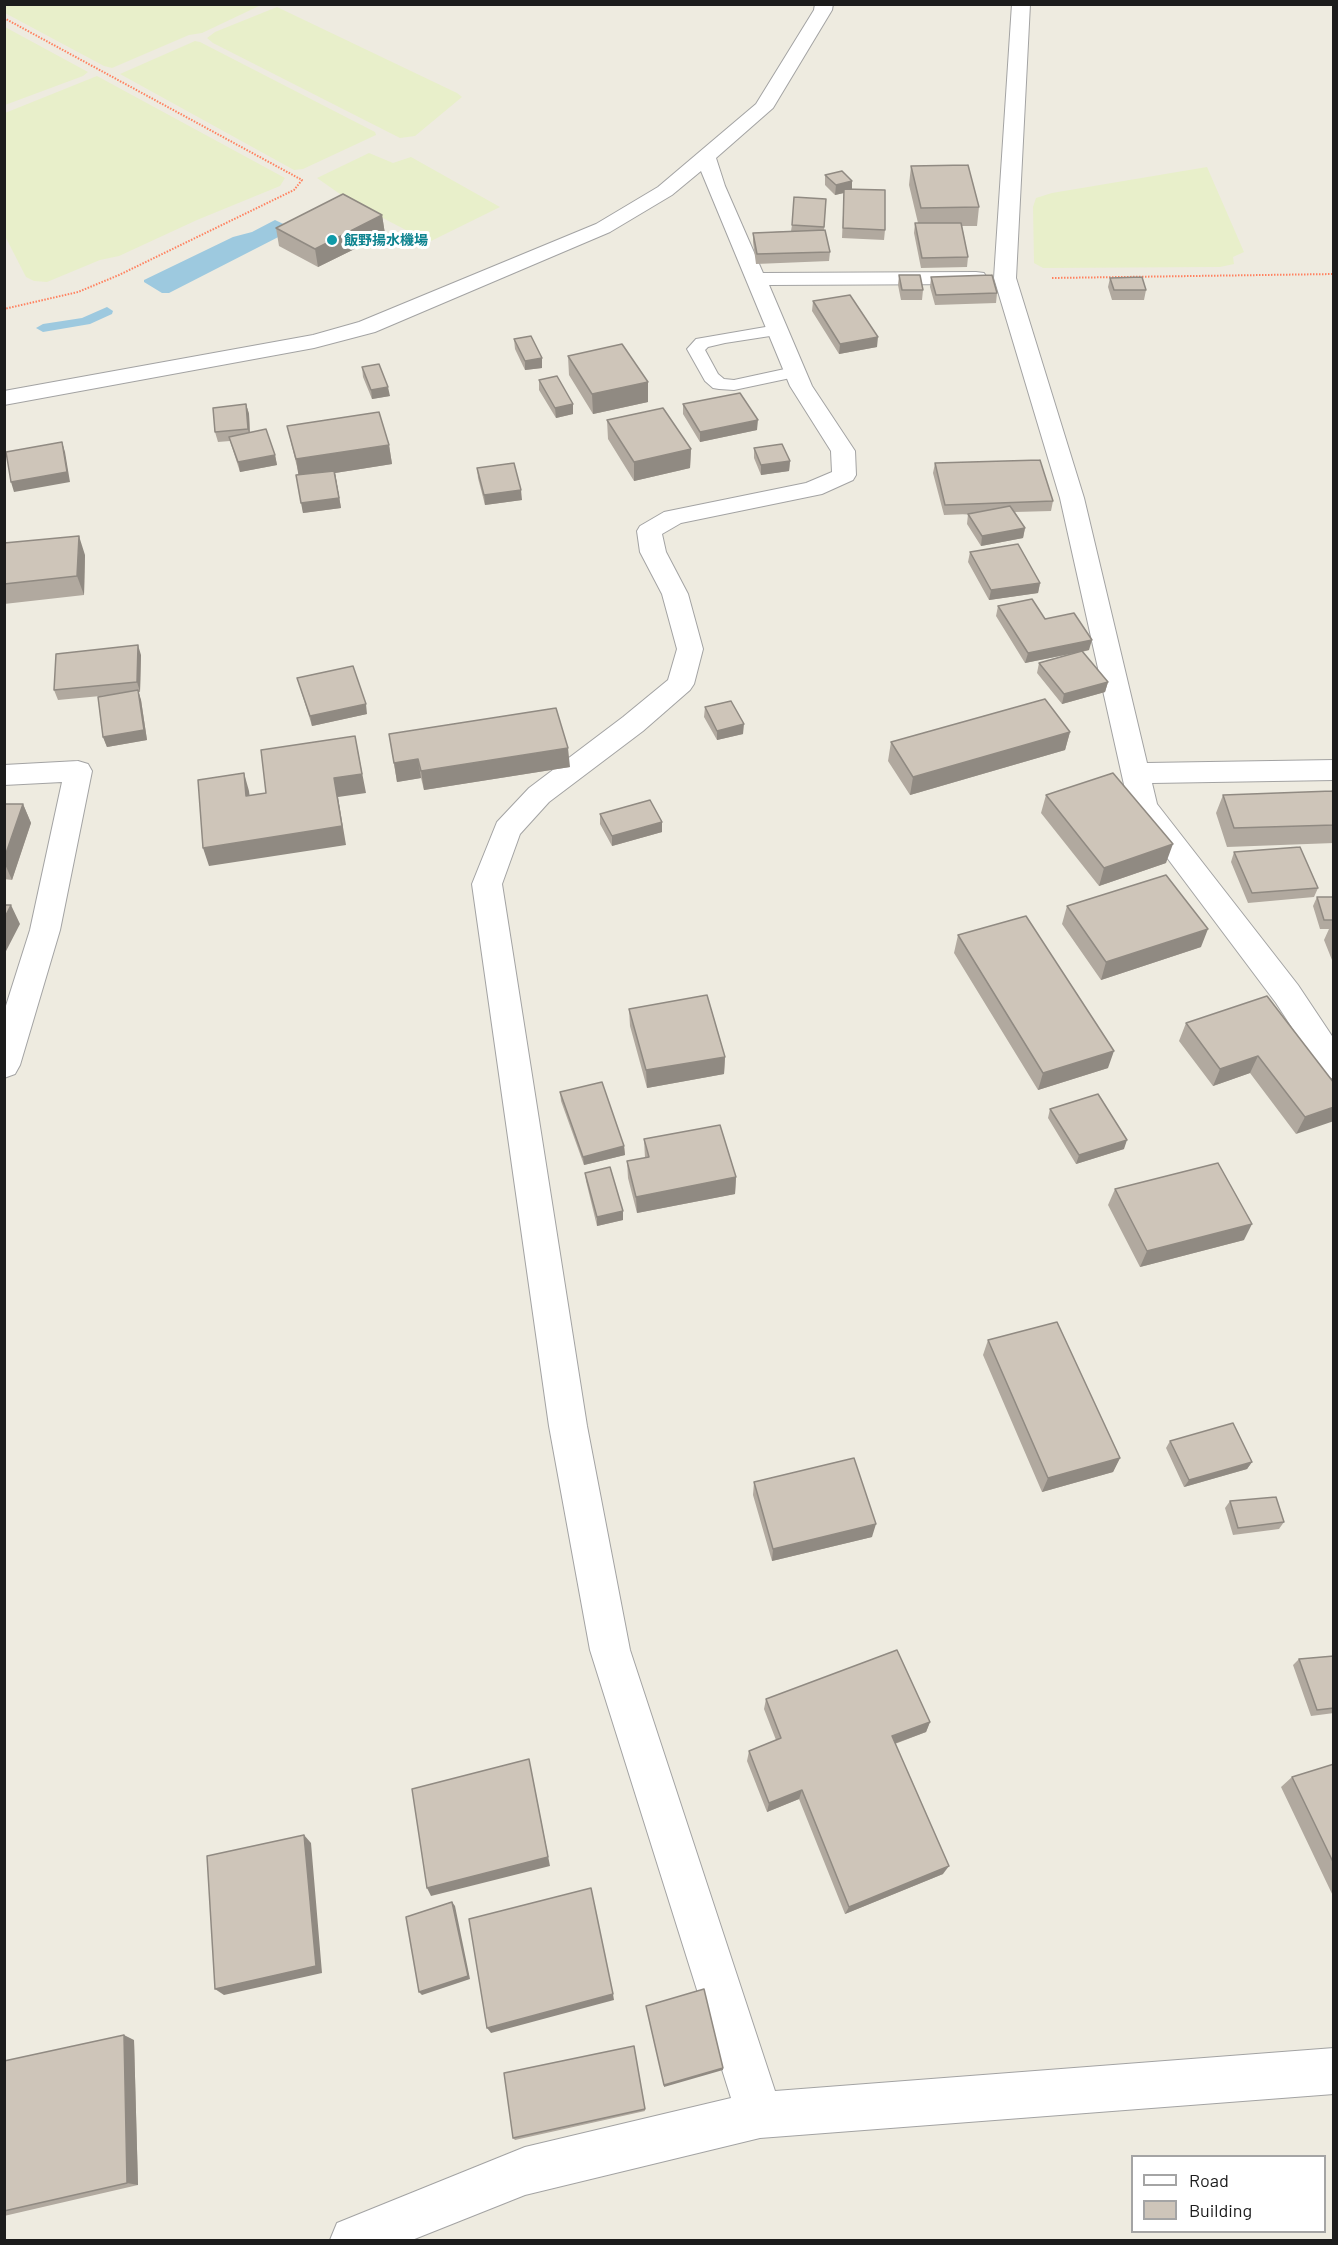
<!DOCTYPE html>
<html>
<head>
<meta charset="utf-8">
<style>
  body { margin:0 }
  #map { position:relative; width:1338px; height:2245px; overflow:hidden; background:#eeebe0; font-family:Barlow,sans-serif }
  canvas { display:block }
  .frame { position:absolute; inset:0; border:6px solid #1c1c1c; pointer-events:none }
  .legend { position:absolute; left:1131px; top:2155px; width:195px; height:78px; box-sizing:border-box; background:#fff; border:2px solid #a4a4a4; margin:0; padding:8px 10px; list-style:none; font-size:18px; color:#1c1c1c }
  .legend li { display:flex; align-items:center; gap:12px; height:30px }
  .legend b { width:30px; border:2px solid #a4a4a4 }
</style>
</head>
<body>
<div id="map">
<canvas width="1338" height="2245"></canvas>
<div class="frame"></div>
<ul class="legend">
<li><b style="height:8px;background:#fff"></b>Road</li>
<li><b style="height:16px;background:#cec5b9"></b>Building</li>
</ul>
</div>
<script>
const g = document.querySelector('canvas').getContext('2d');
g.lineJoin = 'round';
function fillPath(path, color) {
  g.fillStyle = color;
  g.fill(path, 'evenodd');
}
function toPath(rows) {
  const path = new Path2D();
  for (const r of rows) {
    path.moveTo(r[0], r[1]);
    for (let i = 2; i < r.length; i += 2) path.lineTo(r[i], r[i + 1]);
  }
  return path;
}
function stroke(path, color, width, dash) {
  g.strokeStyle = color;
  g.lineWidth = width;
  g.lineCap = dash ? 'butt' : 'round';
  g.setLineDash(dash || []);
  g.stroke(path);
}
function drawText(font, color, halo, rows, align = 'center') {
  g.font = font + ' Barlow,"Noto Sans JP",sans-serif';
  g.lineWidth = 6;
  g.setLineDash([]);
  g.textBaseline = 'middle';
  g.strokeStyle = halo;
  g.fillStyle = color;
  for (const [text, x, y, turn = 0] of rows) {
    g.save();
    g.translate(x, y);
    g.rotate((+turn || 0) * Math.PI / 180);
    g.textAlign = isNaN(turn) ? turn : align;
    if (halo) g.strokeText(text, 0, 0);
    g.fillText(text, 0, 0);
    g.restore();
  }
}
fillPath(toPath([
  [4,5,261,4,261,5,202,33,189,35,112,68,104,66,5,13],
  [277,7,457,93,462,97,415,136,400,138,213,43,207,38,215,32],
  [4,27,5,27,88,72,83,76,5,105],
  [195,41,200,42,375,132,376,135,303,169,294,170,120,74],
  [97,76,285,178,280,186,197,220,119,256,100,260,47,282,34,281,26,277,5,236,5,113],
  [369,153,393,163,411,157,500,207,429,242,350,201,317,178],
  [1207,167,1244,252,1233,257,1234,264,1220,267,1043,268,1034,263,1033,207,1036,198,1052,193]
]), '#e8efca');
fillPath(toPath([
  [275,220,294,229,169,293,162,293,144,282,144,280,233,237,252,232]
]), '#9dc9df');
fillPath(toPath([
  [107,307,113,311,112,314,90,324,43,332,36,328,43,324,82,318,107,307]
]), '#9dc9df');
const lane = toPath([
  [777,325,783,326,786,330,783,334,725,343,708,347,705,350,718,374,724,379,734,380,794,367,800,368,803,372,800,376,734,390,719,389,713,388,705,381,687,349,696,339,777,325]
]);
const street = toPath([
  [815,4,833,4,832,10,773,108,716,158,725,186,763,273,976,272,984,273,987,278,984,283,976,284,769,285,812,386,855,451,856,475,853,480,822,494,681,523,662,534,666,552,688,594,703,649,694,684,690,690,643,731,549,802,520,834,502,884,587,1426,630,1650,775,2091,1334,2048,1334,2094,760,2138,525,2195,412,2240,330,2240,337,2223,525,2147,731,2098,590,1650,549,1426,472,884,497,822,529,788,623,717,668,680,677,649,662,594,640,552,637,531,640,526,664,512,806,483,832,472,831,451,790,386,701,171,672,195,610,232,375,332,314,348,4,405,4,391,313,335,359,322,596,224,658,187,756,104,814,10,815,4],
  [1012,4,1030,4,1016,278,1084,498,1147,763,1334,760,1334,780,1152,783,1157,804,1298,985,1334,1039,1334,1079,1323,1075,1276,1003,1129,807,1060,498,994,278,1012,4],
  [78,761,88,764,92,771,60,930,20,1065,15,1074,4,1078,4,1012,30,930,62,782,4,785,4,765,78,761]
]);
stroke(lane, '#a3a3a3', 2);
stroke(street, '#a3a3a3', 2);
stroke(toPath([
  [4,18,302,180,294,190,119,275,78,292,4,309],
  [1052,278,1334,274]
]), '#ff8260', 2, [1.5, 1.5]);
fillPath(lane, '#fff');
fillPath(street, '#fff');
fillPath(toPath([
  [911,166,979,207,977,226,962,226,968,257,967,267,921,268,914,233,915,223,918,223,909,185],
  [825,175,852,181,852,189,885,230,884,240,842,238,844,193,835,195,825,185],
  [826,199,824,231,830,252,829,261,756,264,753,242,753,233,791,231,792,225],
  [382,215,385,234,318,267,279,246,276,228],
  [899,275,923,290,922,300,901,300,898,285],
  [931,277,997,293,996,303,935,305,930,287],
  [1110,278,1146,290,1144,300,1112,300,1108,287],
  [813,301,877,347,839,354,812,311],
  [514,339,542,368,525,370,515,349],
  [568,356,648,382,648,402,593,414,569,375],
  [362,367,390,396,372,399,363,377],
  [539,380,573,404,573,414,556,418,539,390],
  [246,404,249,414,250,433,275,455,277,465,240,472,230,441,218,442,215,432],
  [683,404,757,430,700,442,683,414],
  [607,420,691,449,690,468,634,481,608,439],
  [287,426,389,445,392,464,335,473,341,508,303,513,299,475],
  [754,448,790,461,789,471,761,475,754,458],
  [935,463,1053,501,1051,511,1015,512,1025,528,1023,538,981,546,967,524,968,514,969,514,944,515,933,473],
  [477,468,522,500,485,505,478,478],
  [4,543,85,555,84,595,4,604],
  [970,552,1040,583,1038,593,989,600,968,562],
  [998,606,1045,619,1089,650,1082,652,1108,682,1105,692,1062,704,1037,673,1039,663,1080,652,1025,663,996,616],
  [141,655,140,692,138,692,141,700,147,740,107,747,103,737,111,695,58,700,54,690],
  [297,678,367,714,312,726],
  [705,707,743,734,717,740,704,717],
  [1070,732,1065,750,910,795,888,761,891,742],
  [389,734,570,767,424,790,421,778,397,782],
  [1046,795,1166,863,1099,886,1041,813],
  [1223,795,1334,795,1334,843,1227,847,1216,813],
  [4,804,23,804,31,823,12,880,4,879],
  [600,814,662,832,612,846,600,824],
  [1234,852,1318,888,1314,897,1248,903,1231,862],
  [1317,897,1334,897,1334,965,1324,940,1329,929,1320,929,1313,906],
  [1067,906,1201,947,1101,980,1062,924],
  [958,935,1108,1068,1038,1090,954,953],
  [629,1009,725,1057,724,1074,647,1088,630,1026],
  [1186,1023,1334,1083,1296,1134,1250,1073,1213,1086,1179,1041],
  [560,1092,624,1146,625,1155,584,1165,561,1101],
  [1050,1109,1124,1149,1076,1164,1048,1118],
  [644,1139,736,1177,735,1194,637,1213,628,1178,627,1161,645,1158],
  [585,1173,623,1220,597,1226,586,1181],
  [1115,1189,1244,1240,1140,1267,1108,1205],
  [988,1340,1120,1458,1113,1472,1042,1492,983,1355],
  [1170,1441,1252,1462,1247,1469,1184,1487,1166,1448],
  [754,1482,872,1537,772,1561,753,1495],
  [1230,1501,1284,1522,1279,1529,1233,1535,1225,1508],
  [1334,1656,1334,1713,1311,1716,1293,1665,1299,1659],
  [766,1699,930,1722,926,1732,895,1744,943,1874,845,1914,799,1799,767,1812,747,1761,749,1751,776,1740,764,1709],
  [1334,1764,1334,1898,1281,1787,1292,1777],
  [134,2040,138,2185,4,2216,4,2061],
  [634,2046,645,2111,515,2140,513,2138]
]), '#b1a99f');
fillPath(toPath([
  [852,181,852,191,835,195,836,185],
  [382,215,385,234,318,267,315,249],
  [878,337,877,347,839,354,840,344],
  [542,358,542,368,525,370,525,361],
  [648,382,648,402,593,414,592,394],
  [388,387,390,396,372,399,371,390],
  [246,404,249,414,250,439,248,429],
  [573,404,573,414,556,418,555,408],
  [758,420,757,430,700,442,700,432],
  [62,442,65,452,70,482,14,492,11,482],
  [389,445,392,464,335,473,341,508,303,513,301,503,299,479,296,459],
  [691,449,690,468,634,481,634,462],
  [275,455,277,465,240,472,238,462],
  [790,461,789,471,761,475,761,465],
  [521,490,522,500,485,505,484,495],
  [1025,528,1023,538,981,546,982,536],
  [79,536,85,555,84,595,77,576],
  [1040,583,1038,593,989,600,991,590],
  [1092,640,1089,650,1025,663,1028,653],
  [138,645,141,655,140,692,137,682],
  [1108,682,1105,692,1062,704,1064,694],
  [138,690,141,700,147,740,107,747,103,737],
  [366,704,367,714,312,726,310,716],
  [744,724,743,734,717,740,717,731],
  [1070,732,1065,750,910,795,913,777],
  [355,736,366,793,338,797,346,845,209,866,203,848,334,778],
  [568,748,570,767,424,790,421,771],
  [418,759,421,778,397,782,394,763],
  [244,773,249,791,252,814,246,796],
  [23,804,31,823,12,880,4,862,4,859],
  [662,822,662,832,612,846,612,836],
  [1173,844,1166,863,1099,886,1104,868],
  [11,905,20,924,4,955,4,919],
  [1208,929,1201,947,1101,980,1106,962],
  [1114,1051,1108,1068,1038,1090,1043,1073],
  [1258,1056,1250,1073,1213,1086,1220,1069],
  [725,1057,724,1074,647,1088,646,1070],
  [1334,1107,1334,1121,1296,1134,1305,1117],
  [1127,1140,1124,1149,1076,1164,1079,1155],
  [624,1146,625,1155,584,1165,583,1157],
  [736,1177,735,1194,637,1213,636,1197],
  [623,1211,623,1220,597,1226,597,1217],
  [1252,1224,1244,1240,1140,1267,1147,1251],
  [1120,1458,1113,1472,1042,1492,1048,1478],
  [1252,1462,1247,1469,1184,1487,1189,1480],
  [876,1524,872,1537,772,1561,773,1549],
  [930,1722,926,1732,888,1746,892,1736],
  [529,1759,550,1866,431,1896,427,1888],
  [802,1790,799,1799,767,1812,769,1803],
  [304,1835,311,1843,322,1973,224,1995,215,1989],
  [949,1866,943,1874,845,1914,849,1907],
  [452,1902,455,1906,470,1979,422,1995,419,1992],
  [613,1994,614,2000,491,2033,487,2028],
  [124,2035,134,2040,138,2185,127,2183],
  [723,2068,723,2070,664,2087,664,2085]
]), '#908a82');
const building = toPath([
  [968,165,979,207,921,208,911,166,968,165],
  [842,171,852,181,836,185,825,175,842,171],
  [844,189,885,190,885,230,843,228,844,189],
  [343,194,382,215,315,249,276,228,343,194],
  [794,197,826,199,824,227,792,225,794,197],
  [915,223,961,223,968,257,922,258,915,223],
  [825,230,830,252,757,254,753,233,825,230],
  [899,275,920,275,923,290,902,290,899,275],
  [992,275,997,293,936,295,931,277,992,275],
  [1142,277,1146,290,1114,290,1110,278,1142,277],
  [850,295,878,337,840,344,813,301,850,295],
  [531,336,542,358,525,361,514,339,531,336],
  [622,344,648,382,592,394,568,356,622,344],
  [379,364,388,387,371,390,362,367,379,364],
  [557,376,573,404,555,408,539,380,557,376],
  [740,393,758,420,700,432,683,404,740,393],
  [246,404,248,429,215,432,213,408,246,404],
  [663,408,691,449,634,462,607,420,663,408],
  [379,412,389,445,296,459,287,426,379,412],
  [266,429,275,455,238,462,229,437,266,429],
  [62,442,67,472,11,482,6,452,62,442],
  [782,444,790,461,761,465,754,448,782,444],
  [1040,460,1053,501,945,505,935,463,1040,460],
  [514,463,521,490,484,495,477,468,514,463],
  [334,471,339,498,301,503,296,475,334,471],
  [1010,506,1025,528,982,536,968,514,1010,506],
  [79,536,77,576,4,584,4,543,79,536],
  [1018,544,1040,583,991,590,970,552,1018,544],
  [1032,599,1045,619,1074,613,1092,640,1028,653,998,606,1032,599],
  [138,645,137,682,54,690,56,654,138,645],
  [1082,651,1108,682,1064,694,1039,663,1082,651],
  [353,666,366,704,310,716,297,678,353,666],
  [138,690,144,730,103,737,98,697,138,690],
  [1045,699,1070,732,913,777,891,742,1045,699],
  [731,701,744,724,717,731,705,707,731,701],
  [556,708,568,748,421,771,418,759,394,763,389,734,556,708],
  [355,736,362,774,334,778,342,826,203,848,198,780,244,773,246,796,266,793,261,750,355,736],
  [1113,773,1173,844,1104,868,1046,795,1113,773],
  [1332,791,1334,795,1334,825,1234,828,1223,795,1332,791],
  [650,800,662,822,612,836,600,814,650,800],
  [4,804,23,804,4,859,4,804],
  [1300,847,1318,888,1252,893,1234,852,1300,847],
  [1166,875,1208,929,1106,962,1067,906,1166,875],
  [1317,897,1334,897,1334,920,1324,920,1317,897],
  [4,905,11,905,4,919,4,905],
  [1026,916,1114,1051,1043,1073,958,935,1026,916],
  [707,995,725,1057,646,1070,629,1009,707,995],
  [1267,996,1334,1083,1334,1107,1305,1117,1258,1056,1220,1069,1186,1023,1267,996],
  [602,1082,624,1146,583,1157,560,1092,602,1082],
  [1098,1094,1127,1140,1079,1155,1050,1109,1098,1094],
  [720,1125,736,1177,636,1197,627,1161,649,1157,644,1139,720,1125],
  [1218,1163,1252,1224,1147,1251,1115,1189,1218,1163],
  [610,1167,623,1211,597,1217,585,1173,610,1167],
  [1057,1322,1120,1458,1048,1478,988,1340,1057,1322],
  [1233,1423,1252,1462,1189,1480,1170,1441,1233,1423],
  [854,1458,876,1524,773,1549,754,1482,854,1458],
  [1276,1497,1284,1522,1238,1528,1230,1501,1276,1497],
  [897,1650,930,1722,892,1736,949,1866,849,1907,802,1790,769,1803,749,1751,781,1738,766,1699,897,1650],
  [1334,1656,1334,1708,1317,1710,1299,1659,1334,1656],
  [529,1759,548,1857,427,1888,412,1789,529,1759],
  [1334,1764,1334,1864,1292,1777,1334,1764],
  [304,1835,316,1966,215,1989,207,1856,304,1835],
  [591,1888,613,1994,487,2028,469,1919,591,1888],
  [452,1902,468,1976,419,1992,406,1917,452,1902],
  [704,1989,723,2068,664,2085,646,2006,704,1989],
  [124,2035,127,2183,4,2211,4,2061,124,2035],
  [634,2046,645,2109,513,2138,504,2073,634,2046]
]);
fillPath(building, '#cec5b9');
stroke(building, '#908a82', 1.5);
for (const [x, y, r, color] of [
  [332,240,6,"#0f9aa8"]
]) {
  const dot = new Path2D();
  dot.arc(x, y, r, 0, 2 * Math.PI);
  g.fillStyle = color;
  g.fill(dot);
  stroke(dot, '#fff', 2);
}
drawText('bold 14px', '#0d838f', '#fff', [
  ["飯野揚水機場",344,240]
], 'left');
</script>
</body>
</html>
